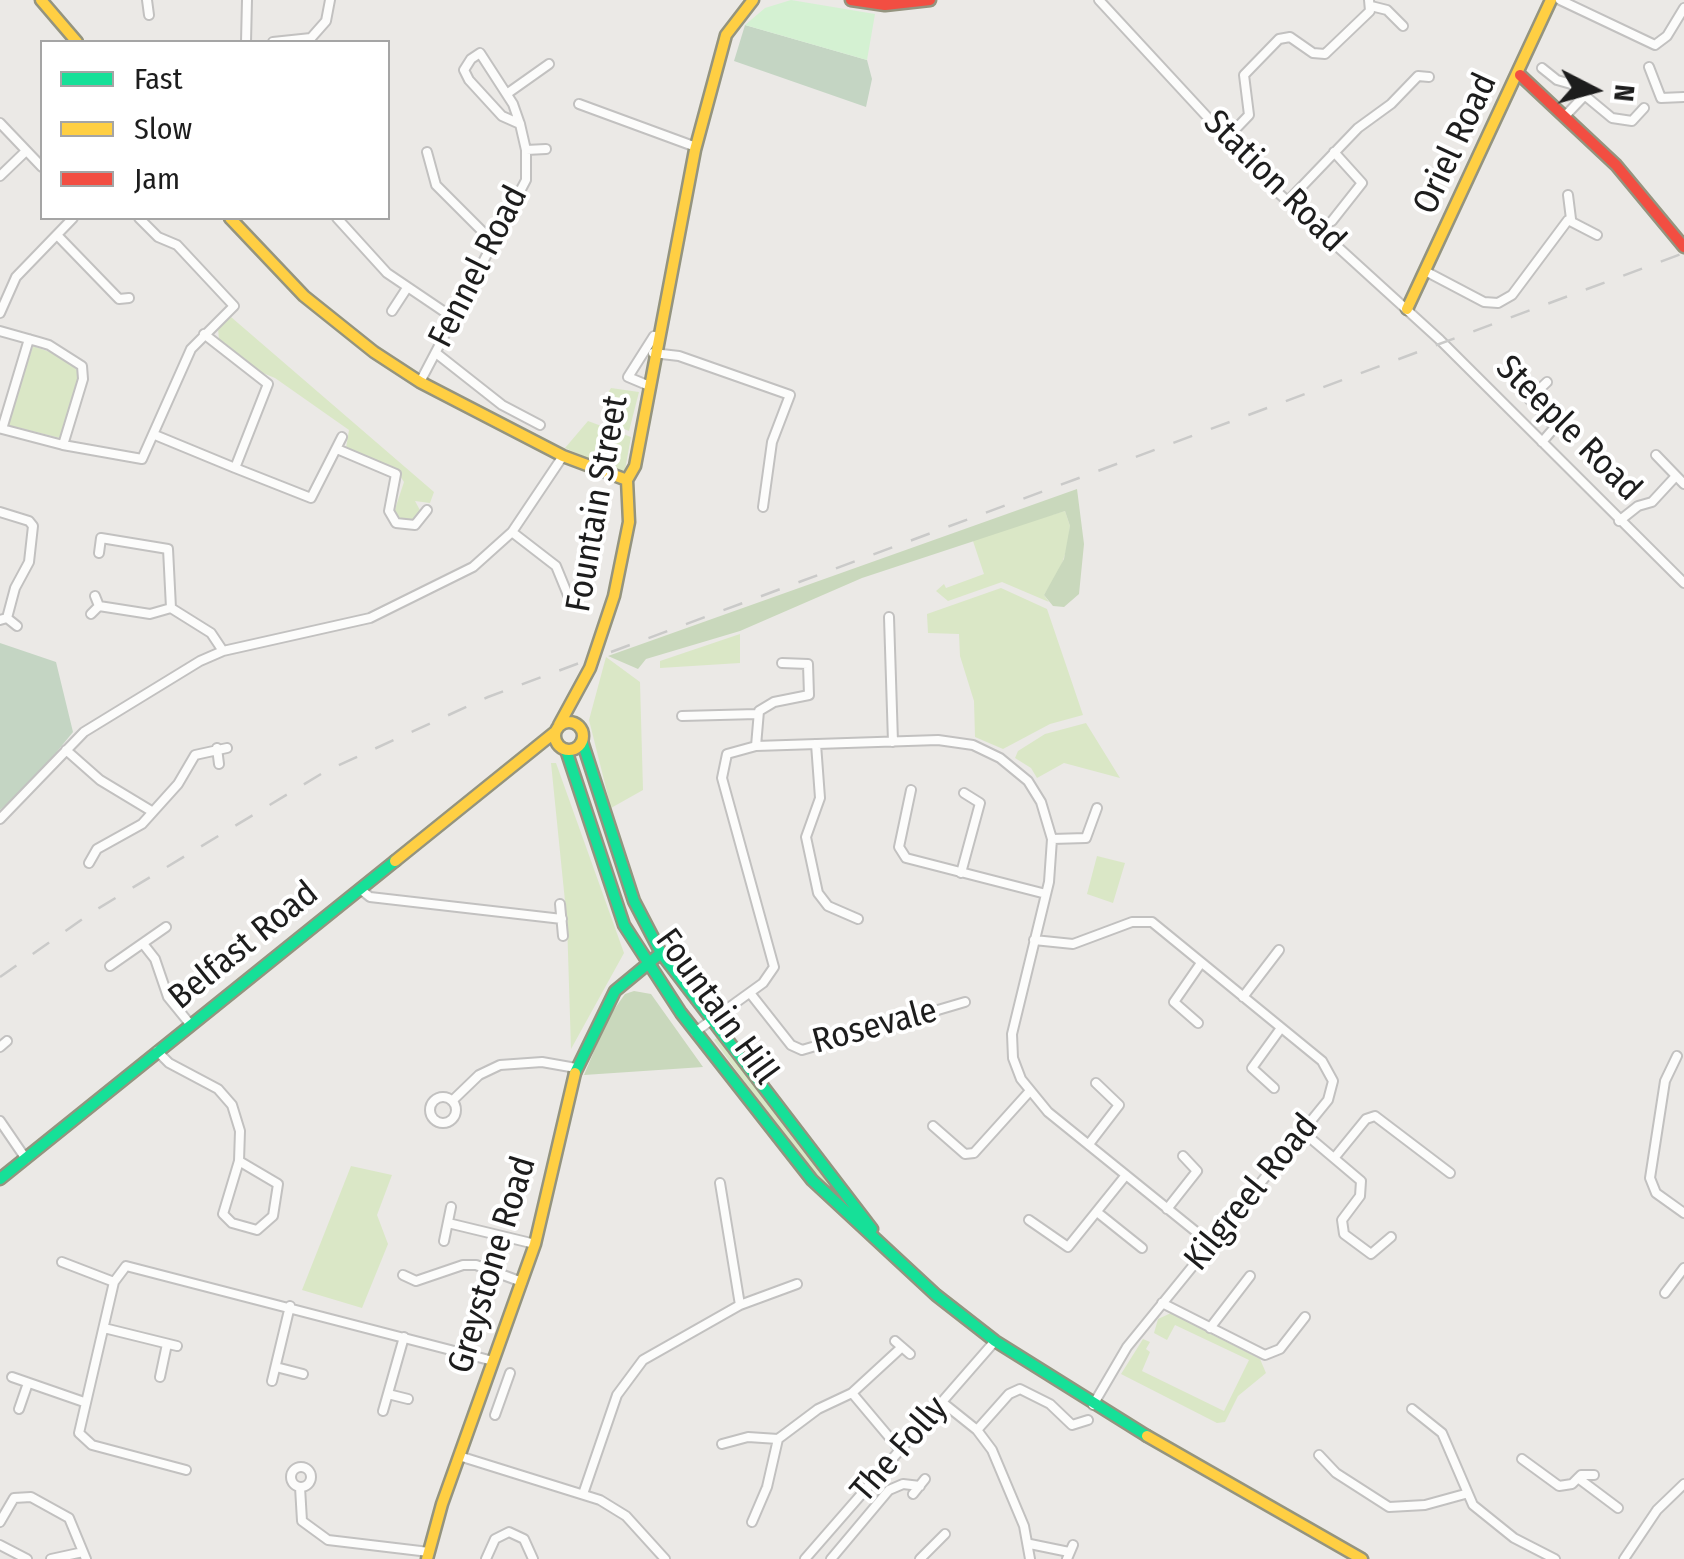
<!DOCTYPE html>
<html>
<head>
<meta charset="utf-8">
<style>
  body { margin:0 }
  #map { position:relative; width:1684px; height:1559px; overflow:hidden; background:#ebe9e6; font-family:"Fira Sans Condensed",sans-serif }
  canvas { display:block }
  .legend { position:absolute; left:40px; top:40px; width:350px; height:180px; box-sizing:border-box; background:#fff; border:2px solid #a5a5a5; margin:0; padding:12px 18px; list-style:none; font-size:30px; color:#1d1d1d }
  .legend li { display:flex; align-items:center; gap:20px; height:50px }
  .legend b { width:50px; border:2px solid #a5a5a5 }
  .north { position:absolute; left:1544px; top:40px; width:100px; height:100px; -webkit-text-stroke:8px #fff; paint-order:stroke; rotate:96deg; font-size:28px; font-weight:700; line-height:40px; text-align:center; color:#1d1d1d }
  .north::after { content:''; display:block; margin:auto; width:35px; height:45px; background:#1d1d1d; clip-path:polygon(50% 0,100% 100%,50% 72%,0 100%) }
</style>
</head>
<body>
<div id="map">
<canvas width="1684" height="1559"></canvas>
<ul class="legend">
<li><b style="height:12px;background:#16e098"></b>Fast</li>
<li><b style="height:12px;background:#ffcf43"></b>Slow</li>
<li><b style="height:12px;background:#f24e42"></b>Jam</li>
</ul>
<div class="north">N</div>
</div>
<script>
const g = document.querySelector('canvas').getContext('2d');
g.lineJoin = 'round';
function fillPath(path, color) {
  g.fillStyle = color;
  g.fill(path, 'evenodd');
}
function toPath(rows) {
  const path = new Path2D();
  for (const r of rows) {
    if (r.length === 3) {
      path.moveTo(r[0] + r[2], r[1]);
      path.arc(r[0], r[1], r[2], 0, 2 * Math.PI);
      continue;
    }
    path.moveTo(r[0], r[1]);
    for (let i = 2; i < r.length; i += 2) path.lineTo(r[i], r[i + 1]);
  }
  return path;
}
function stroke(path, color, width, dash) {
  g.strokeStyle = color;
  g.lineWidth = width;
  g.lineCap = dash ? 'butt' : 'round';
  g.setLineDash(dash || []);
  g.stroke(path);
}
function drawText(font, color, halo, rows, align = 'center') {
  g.font = font + ' "Fira Sans Condensed",sans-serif';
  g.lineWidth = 8;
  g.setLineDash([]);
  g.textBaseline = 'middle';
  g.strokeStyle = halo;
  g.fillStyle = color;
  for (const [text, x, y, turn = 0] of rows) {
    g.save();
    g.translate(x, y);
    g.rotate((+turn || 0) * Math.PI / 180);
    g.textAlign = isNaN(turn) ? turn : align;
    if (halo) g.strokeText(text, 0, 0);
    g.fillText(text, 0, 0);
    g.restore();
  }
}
fillPath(toPath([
  [231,317,434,492,430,503,415,501,421,512,417,521,404,523,394,512,404,482,395,468,346,448,349,430,275,378,248,367,219,340,218,328],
  [33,346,61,356,80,372,60,438,8,425],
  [611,388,639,392,629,431,617,426,607,412,603,401],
  [588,421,631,437,625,470,619,472,565,448],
  [1065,511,1070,526,1068,545,1060,570,1044,595,1049,602,1002,582,948,601,936,591,944,584,946,588,984,574,972,538],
  [1001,588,1047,609,1083,715,1050,724,1003,749,975,737,974,701,960,656,959,634,928,633,927,614],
  [740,634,740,663,660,668,660,661],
  [606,657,640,682,643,790,611,808,589,720],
  [1086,723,1120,778,1064,763,1037,778,1031,768,1015,758,1018,751,1045,734],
  [551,763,556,763,624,953,571,1049,567,921],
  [1097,856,1125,863,1113,903,1087,894],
  [718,1037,850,1208,848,1210,796,1152,714,1040],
  [351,1166,392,1175,377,1215,388,1244,362,1308,302,1290],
  [1171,1313,1260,1359,1266,1373,1238,1396,1225,1422,1217,1423,1121,1374,1143,1339,1150,1342,1146,1349,1150,1352,1142,1371,1224,1411,1249,1360,1175,1325,1167,1340,1154,1333,1158,1319]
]), '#dae7c6');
fillPath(toPath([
  [1077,489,1084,544,1079,594,1064,607,1053,606,1044,595,1064,559,1070,526,1065,511,862,578,740,631,646,659,638,669,608,656],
  [634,991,651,994,703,1067,584,1075,608,1018,625,994]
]), '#c9d8bc');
fillPath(toPath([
  [745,25,867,60,872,79,866,107,734,61],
  [0,643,56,662,73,732,28,787,0,810]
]), '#c4d5c3');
fillPath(toPath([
  [791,0,875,14,867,60,745,25,765,8]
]), '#d4f1d2');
const street = toPath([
  [147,0,149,15],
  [1099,0,1273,188,1440,340,1684,583],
  [1560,0,1655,45,1667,36,1684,8],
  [1371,6,1387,10,1403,26],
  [246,42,247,0],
  [273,42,311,38,326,21,330,0],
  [1649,67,1661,98,1684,97],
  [1542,68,1557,80,1571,84,1612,118,1632,121,1644,108],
  [508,93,549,64],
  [579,104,696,147],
  [1566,115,1585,95],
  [0,123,42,167],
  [1227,138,1249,115,1244,75,1279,39,1290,37,1313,53,1325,54,1370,11,1369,0],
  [526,150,546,149],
  [427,152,436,185,494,243],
  [0,176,26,151],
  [1568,195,1571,219],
  [1288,201,1358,128,1391,104,1418,76,1429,77],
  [337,218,387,273,455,319],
  [1332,221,1362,183,1334,152],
  [57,235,119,299,129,298],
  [1427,272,1484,302,1498,303,1512,295,1568,220,1597,235],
  [392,311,407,288],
  [0,313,16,277,73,218],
  [0,331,39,342,49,345,82,366,83,379,63,445,2,429,29,339],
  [436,353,502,405,540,425],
  [653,353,679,356,790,395,772,442,763,507],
  [420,382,526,180,526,150,520,124,513,104,480,53,471,59,464,70,469,80,502,116,520,124],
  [647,385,628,377,654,336],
  [155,435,235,468,268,384,204,334],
  [1542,442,1555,427,1529,399,1547,382],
  [63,445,142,459,191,349,234,306,177,245,158,237,139,218],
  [337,449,396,474,389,511,396,523,415,525,427,510],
  [1656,455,1684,484],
  [235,468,311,498,342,437],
  [0,512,29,521,33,526,29,562,15,588,7,618],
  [1619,521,1638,506,1652,502,1676,476],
  [512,532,556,566,570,600],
  [99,553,101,538,168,549,171,608,211,633,223,651],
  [99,606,150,614,171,608],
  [91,614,99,606,95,596],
  [889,617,893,742],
  [0,620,7,618,17,626],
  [682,716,757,714],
  [816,744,820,798,806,837,818,893,828,906,858,919],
  [756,746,759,711,774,702,809,695,808,664,782,663],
  [217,748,219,764],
  [66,750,100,780,153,812],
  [911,790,899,847,906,858,1046,894],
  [0,819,84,732,200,661,223,651,370,618,473,567,512,532,563,456],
  [1052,839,1086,838,1097,808],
  [89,863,97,849,142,824,178,784,195,755,227,748],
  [961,873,980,803,964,793],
  [360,889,370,897,562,919],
  [560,904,563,936],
  [1034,940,1073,944,1132,922,1152,922,1322,1061,1333,1081,1328,1100,1127,1347,1093,1405],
  [144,945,155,959,168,997,190,1024],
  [110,966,166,927],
  [750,993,791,1045,802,1050,965,1002],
  [1243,997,1279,950],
  [1198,1023,1174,1002,1201,963],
  [695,1032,763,983,774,967,722,778,727,754,756,746,938,740,973,745,1000,758,1028,781,1041,802,1052,839,1049,882,1012,1034,1013,1058,1021,1079,1048,1112,1210,1243],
  [0,1047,7,1041],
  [157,1051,169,1063,218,1089,232,1105,240,1131,239,1161,223,1214,232,1223,257,1230,273,1216,278,1184,239,1161],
  [1677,1056,1665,1081,1650,1178,1656,1193,1684,1213],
  [1274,1088,1252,1068,1281,1028],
  [443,1110,13],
  [452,1101,479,1075,500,1065,542,1062,576,1068],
  [0,1121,26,1159],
  [933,1126,965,1154,974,1153,1029,1092],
  [1303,1132,1361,1181,1360,1196,1342,1220,1344,1234,1371,1254,1391,1237],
  [1089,1144,1119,1105,1096,1083],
  [1335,1157,1366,1119,1375,1116,1450,1173],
  [720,1183,740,1305],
  [1167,1209,1197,1171,1183,1156],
  [1097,1212,1142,1248],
  [1029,1220,1068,1247,1126,1175],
  [448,1223,535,1244],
  [444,1241,451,1207],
  [62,1262,114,1282],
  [403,1275,416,1281,463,1265,476,1265,522,1282],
  [1665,1293,1684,1268],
  [1162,1303,1265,1355,1280,1349,1305,1317],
  [104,1328,177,1346],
  [1210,1328,1250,1276],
  [895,1341,910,1354],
  [276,1367,303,1374],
  [12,1377,84,1402],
  [160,1377,167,1344],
  [272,1381,290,1306],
  [852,1393,902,1347],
  [388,1394,408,1399],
  [942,1402,977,1430,992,1450,1024,1526,1030,1559],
  [19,1409,28,1383],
  [1412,1409,1442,1433,1473,1505,1514,1538,1555,1559],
  [383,1411,404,1337],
  [495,1415,510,1373],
  [977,1430,1009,1394,1020,1389,1050,1404,1072,1425,1088,1420],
  [722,1444,748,1437,778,1439],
  [1319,1455,1336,1473,1389,1507,1425,1505,1465,1494],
  [459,1456,600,1500,626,1516,665,1559],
  [1522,1459,1559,1486,1572,1484,1581,1475,1594,1475],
  [301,1477,10],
  [186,1470,92,1445,79,1433,114,1282,126,1266,493,1361],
  [1578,1478,1618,1508],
  [300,1487,302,1521,328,1540,429,1552],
  [583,1494,617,1395,643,1360,740,1305,797,1284],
  [913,1494,925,1479],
  [0,1522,14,1498,31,1497,69,1518,86,1559],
  [752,1522,767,1487,778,1439,818,1409,852,1393,900,1450],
  [1030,1544,1069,1552],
  [0,1545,27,1559],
  [51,1559,83,1552],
  [486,1559,495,1539,509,1532,524,1539,533,1559],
  [805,1559,995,1341],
  [831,1559,889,1490,903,1484,920,1486],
  [920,1559,945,1534],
  [1067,1559,1073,1545],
  [1624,1559,1657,1510,1684,1484]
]);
const fast = toPath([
  [582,741,634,901,661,953,872,1229],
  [566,750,624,925,681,1013,812,1180,936,1295,995,1341,1147,1436],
  [575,1073,615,991,661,953],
  [0,1179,395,861]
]);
const slow = toPath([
  [41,0,77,42],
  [230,218,304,296,374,352,420,382,563,456,627,480],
  [1407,309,1551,0],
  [569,736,14],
  [559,725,590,668,614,596,629,522,627,480,635,466,695,150,726,35,753,0],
  [395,861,555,732],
  [1147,1436,1362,1559],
  [427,1559,442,1504,535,1244,575,1073]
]);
const jam = toPath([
  [851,0,885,5,930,0],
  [1520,75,1616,165,1684,247]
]);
stroke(street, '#c2c1c0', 12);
stroke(fast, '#94947f', 15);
stroke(slow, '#94947f', 15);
stroke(jam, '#94947f', 15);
stroke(street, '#fcfcfb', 8);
stroke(fast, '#16e098', 10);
stroke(slow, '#ffcf43', 10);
stroke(jam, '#f24e42', 10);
stroke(toPath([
  [611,652,1684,253],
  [0,977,94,911,326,771,488,697,582,662]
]), '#cacac9', 2.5, [20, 20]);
drawText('35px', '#1d1d1d', '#fff', [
  ["Oriel Road",1456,144,-65],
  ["Station Road",1274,182,45],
  ["Fennel Road",479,267,-63],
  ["Steeple Road",1568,429,45],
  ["Fountain Street",598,504,-80],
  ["Belfast Road",244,946,-39],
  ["Fountain Hill",716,1007,54],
  ["Rosevale",875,1027,-15],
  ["Kilgreel Road",1252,1193,-51],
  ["Greystone Road",493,1265,-73],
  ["The Folly",900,1450,-49]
]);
</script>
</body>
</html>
